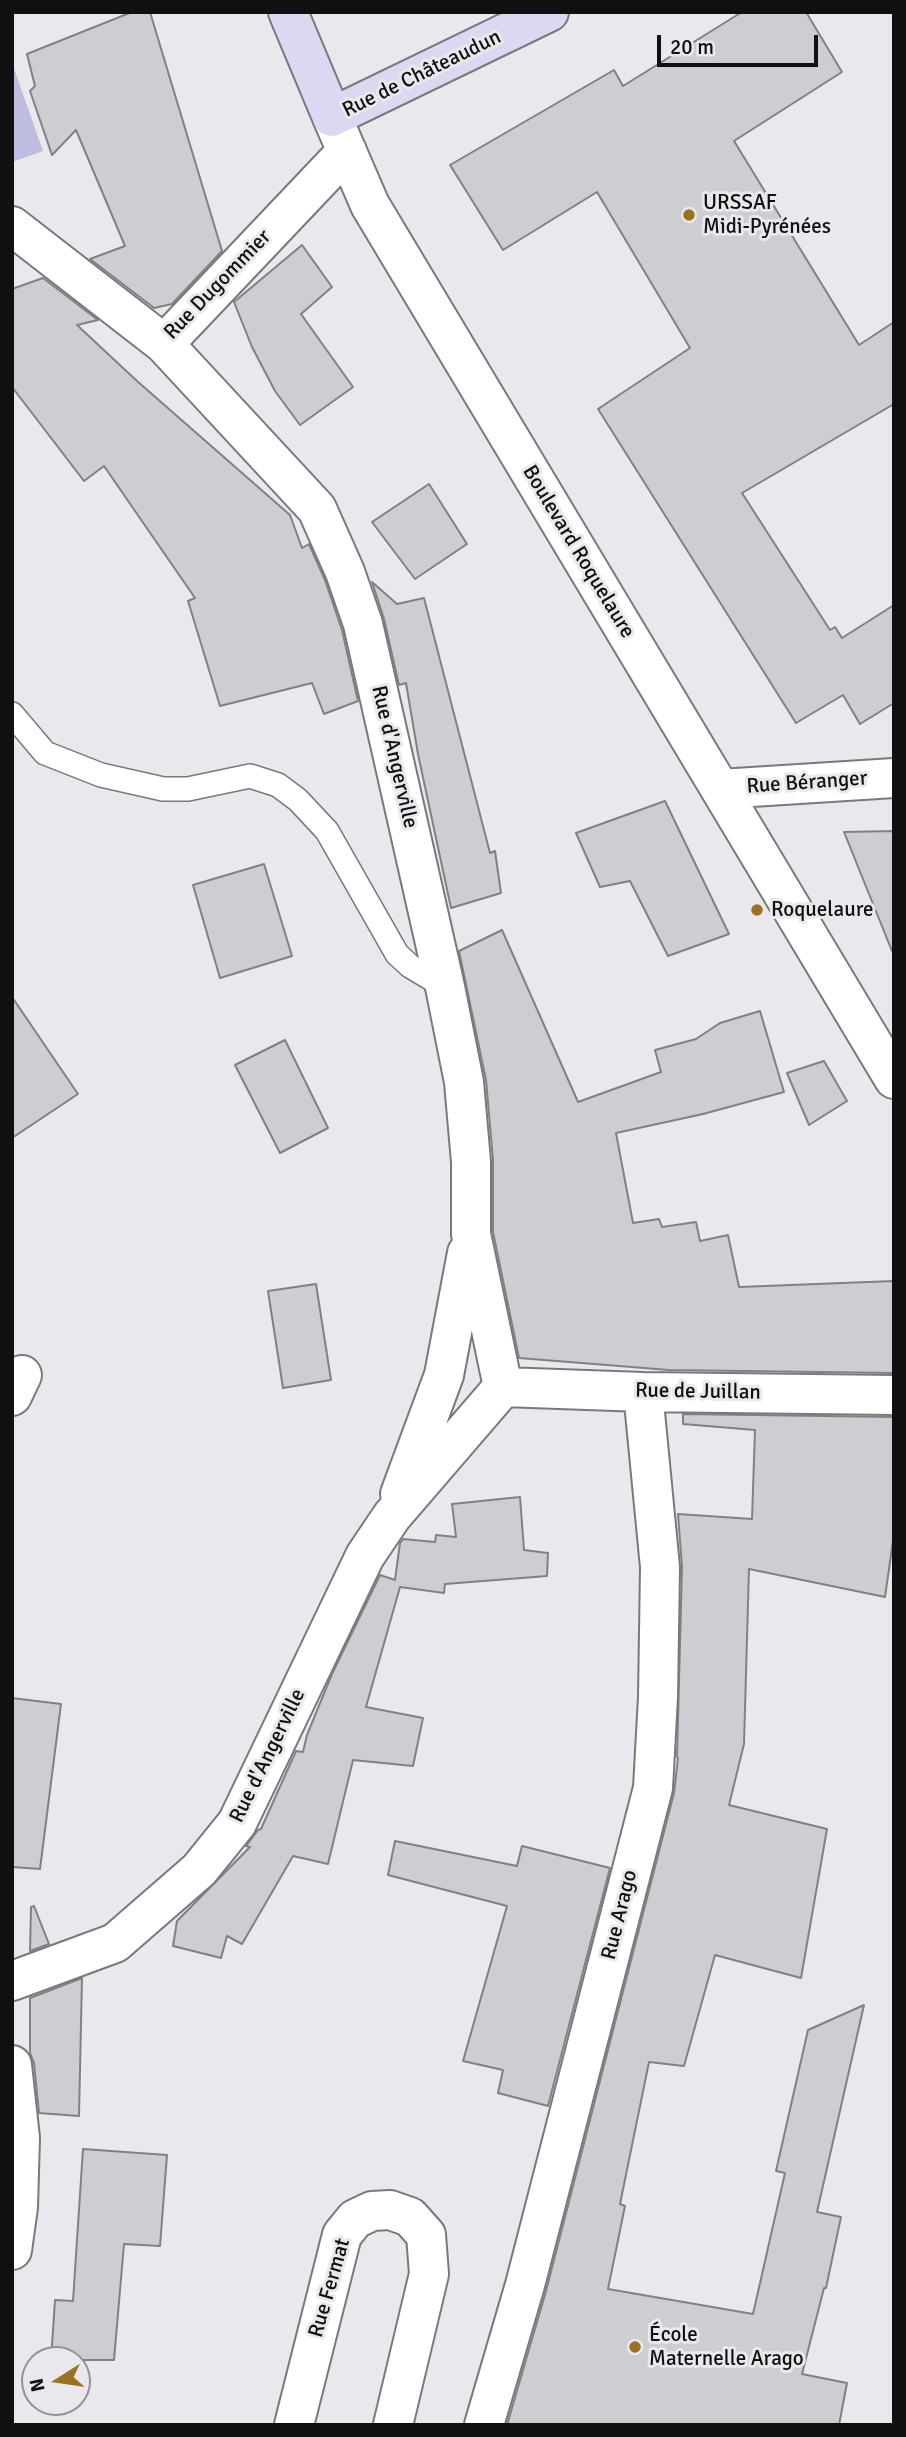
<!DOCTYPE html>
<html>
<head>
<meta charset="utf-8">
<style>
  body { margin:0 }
  #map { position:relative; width:906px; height:2437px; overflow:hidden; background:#e8e8ed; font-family:Signika,sans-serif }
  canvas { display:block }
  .frame { position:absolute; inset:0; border:14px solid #101011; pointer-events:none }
  .north { position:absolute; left:21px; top:2346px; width:70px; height:70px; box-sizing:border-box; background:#e8e8ed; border:2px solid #929295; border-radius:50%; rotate:258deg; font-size:19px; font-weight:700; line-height:28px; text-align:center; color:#101011 }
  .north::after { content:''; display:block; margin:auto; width:24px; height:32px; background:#9c7120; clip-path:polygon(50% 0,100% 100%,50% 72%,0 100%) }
  .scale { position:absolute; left:657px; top:35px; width:161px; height:32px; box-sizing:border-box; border:4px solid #101011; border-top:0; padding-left:9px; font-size:21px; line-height:24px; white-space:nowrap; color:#101011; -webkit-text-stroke:5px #e8e8ed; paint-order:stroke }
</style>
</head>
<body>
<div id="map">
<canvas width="906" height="2437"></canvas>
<div class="frame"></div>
<div class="north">N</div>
<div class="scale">20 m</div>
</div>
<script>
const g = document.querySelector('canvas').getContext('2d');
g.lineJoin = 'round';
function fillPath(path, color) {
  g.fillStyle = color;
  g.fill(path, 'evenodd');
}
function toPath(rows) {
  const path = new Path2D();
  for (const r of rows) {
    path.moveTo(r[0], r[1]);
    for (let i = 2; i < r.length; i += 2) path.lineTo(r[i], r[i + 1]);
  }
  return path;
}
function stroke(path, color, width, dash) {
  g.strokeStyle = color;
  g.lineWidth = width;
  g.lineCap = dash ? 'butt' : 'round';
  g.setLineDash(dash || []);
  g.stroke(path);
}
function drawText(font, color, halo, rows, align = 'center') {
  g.font = font + ' Signika,sans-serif';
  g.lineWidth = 6;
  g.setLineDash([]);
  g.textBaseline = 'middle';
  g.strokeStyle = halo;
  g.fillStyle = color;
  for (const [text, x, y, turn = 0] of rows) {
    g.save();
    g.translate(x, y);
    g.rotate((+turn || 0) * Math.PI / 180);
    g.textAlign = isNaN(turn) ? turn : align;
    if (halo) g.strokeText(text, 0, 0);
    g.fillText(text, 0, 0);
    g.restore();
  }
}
fillPath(toPath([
  [12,63,43,151,12,162]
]), '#bebcdf');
const building = toPath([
  [132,12,150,12,222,251,172,304,154,308,90,259,125,246,76,130,52,155,30,91,35,86,27,54,132,12],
  [742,12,806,12,842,72,734,141,859,345,894,322,894,404,742,493,830,630,835,627,842,638,894,605,894,703,860,724,843,695,796,723,598,409,690,348,597,192,503,250,450,165,614,70,623,86,742,12],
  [302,245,332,287,301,314,353,387,300,425,275,391,252,347,234,302,302,245],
  [43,278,98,320,77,325,137,381,290,515,302,548,309,544,325,580,342,630,358,701,324,714,312,683,220,706,188,601,195,598,104,466,84,481,12,387,12,289,43,278],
  [429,484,467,544,415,579,372,522,429,484],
  [372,582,397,604,424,598,490,853,495,851,501,893,451,908,418,754,406,683,399,685,384,619,372,582],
  [665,801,729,934,668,956,630,881,600,887,576,833,665,801],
  [894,831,894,951,892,951,844,832,894,831],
  [264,864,292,956,220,978,193,885,264,864],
  [502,930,578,1102,661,1072,655,1050,696,1039,720,1023,760,1011,784,1092,703,1114,616,1133,633,1223,659,1219,662,1227,696,1222,700,1241,728,1235,739,1287,894,1281,894,1373,669,1370,519,1358,493,1232,493,1160,486,1080,459,951,502,930],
  [12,997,78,1094,12,1138,12,997],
  [285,1040,328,1128,280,1153,235,1065,285,1040],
  [824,1061,847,1101,809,1125,787,1073,824,1061],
  [316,1284,331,1380,283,1388,268,1291,316,1284],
  [683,1414,894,1417,894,1534,885,1597,749,1569,744,1744,729,1805,827,1829,801,1978,715,1955,684,2066,649,2062,620,2204,625,2206,608,2289,753,2314,785,2173,776,2171,808,2030,864,2005,817,2212,841,2217,826,2288,824,2288,802,2374,847,2383,839,2425,507,2425,546,2291,674,1793,678,1758,677,1757,682,1567,678,1514,752,1519,755,1430,683,1424,683,1414],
  [520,1497,524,1550,548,1553,547,1576,445,1584,444,1593,400,1587,366,1707,423,1718,413,1766,353,1760,328,1864,293,1856,242,1944,227,1936,221,1958,173,1946,177,1921,250,1847,246,1846,258,1830,261,1829,296,1751,303,1752,307,1735,332,1674,380,1575,395,1580,400,1543,403,1539,435,1542,436,1535,456,1537,452,1504,520,1497],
  [12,1698,61,1704,40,1869,12,1867,12,1698],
  [395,1841,517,1866,522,1846,610,1868,548,2106,498,2093,503,2070,463,2061,507,1906,388,1875,395,1841],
  [34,1906,49,1944,30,1951,31,1907,34,1906],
  [82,1978,79,2116,39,2113,34,2063,30,2053,30,1998,82,1978],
  [83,2149,167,2155,160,2246,124,2244,114,2360,51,2360,55,2300,73,2301,83,2149]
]);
fillPath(building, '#ceced2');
stroke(building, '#818185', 2);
const lane = toPath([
  [12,714,45,753,101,775,163,789,188,789,250,776,278,785,298,800,327,831,397,954,410,966,445,987]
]);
const street = toPath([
  [332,117,370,205,894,1079],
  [12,226,164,344,347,151],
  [164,344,317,509,345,572,363,624,445,987,464,1082,471,1162,471,1234,503,1387],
  [720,789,894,778],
  [503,1387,643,1392,894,1395],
  [12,1396,22,1375],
  [400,1494,444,1375,467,1253],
  [12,1981,115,1943,199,1870,237,1823,365,1556,392,1516,503,1387],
  [12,2065,20,2138,18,2207,12,2250],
  [294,2425,342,2235,355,2219,372,2211,390,2210,410,2217,426,2235,429,2274,393,2425],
  [484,2425,525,2285,653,1788,658,1697,660,1567,643,1392]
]);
const secondary = toPath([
  [288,12,332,117,549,12]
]);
stroke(lane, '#79797d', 26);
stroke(street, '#79797d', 42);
stroke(secondary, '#79797d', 42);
stroke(lane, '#fff', 23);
stroke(street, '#fff', 38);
stroke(secondary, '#dcd8f2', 38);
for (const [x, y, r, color] of [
  [689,215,7,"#9c7120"],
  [757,910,7,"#9c7120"],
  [635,2347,7,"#9c7120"]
]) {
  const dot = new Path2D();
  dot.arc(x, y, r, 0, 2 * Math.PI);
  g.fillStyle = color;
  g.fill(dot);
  stroke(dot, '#e8e8ed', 2.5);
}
drawText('21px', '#101011', '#e8e8ed', [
  ["Rue de Châteaudun",422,74,-26],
  ["Rue Dugommier",218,285,-46],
  ["Boulevard Roquelaure",578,552,59],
  ["Rue d'Angerville",394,757,77],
  ["Rue Béranger",807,783,-4],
  ["Rue de Juillan",698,1392,1],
  ["Rue d'Angerville",268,1756,-64],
  ["Rue Arago",620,1915,-76],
  ["Rue Fermat",330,2288,-74]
]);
drawText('21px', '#101011', '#e8e8ed', [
  ["URSSAF",703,203],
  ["Midi-Pyrénées",703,227],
  ["Roquelaure",771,910],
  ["École",649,2335],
  ["Maternelle Arago",649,2359]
], 'left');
</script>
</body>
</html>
